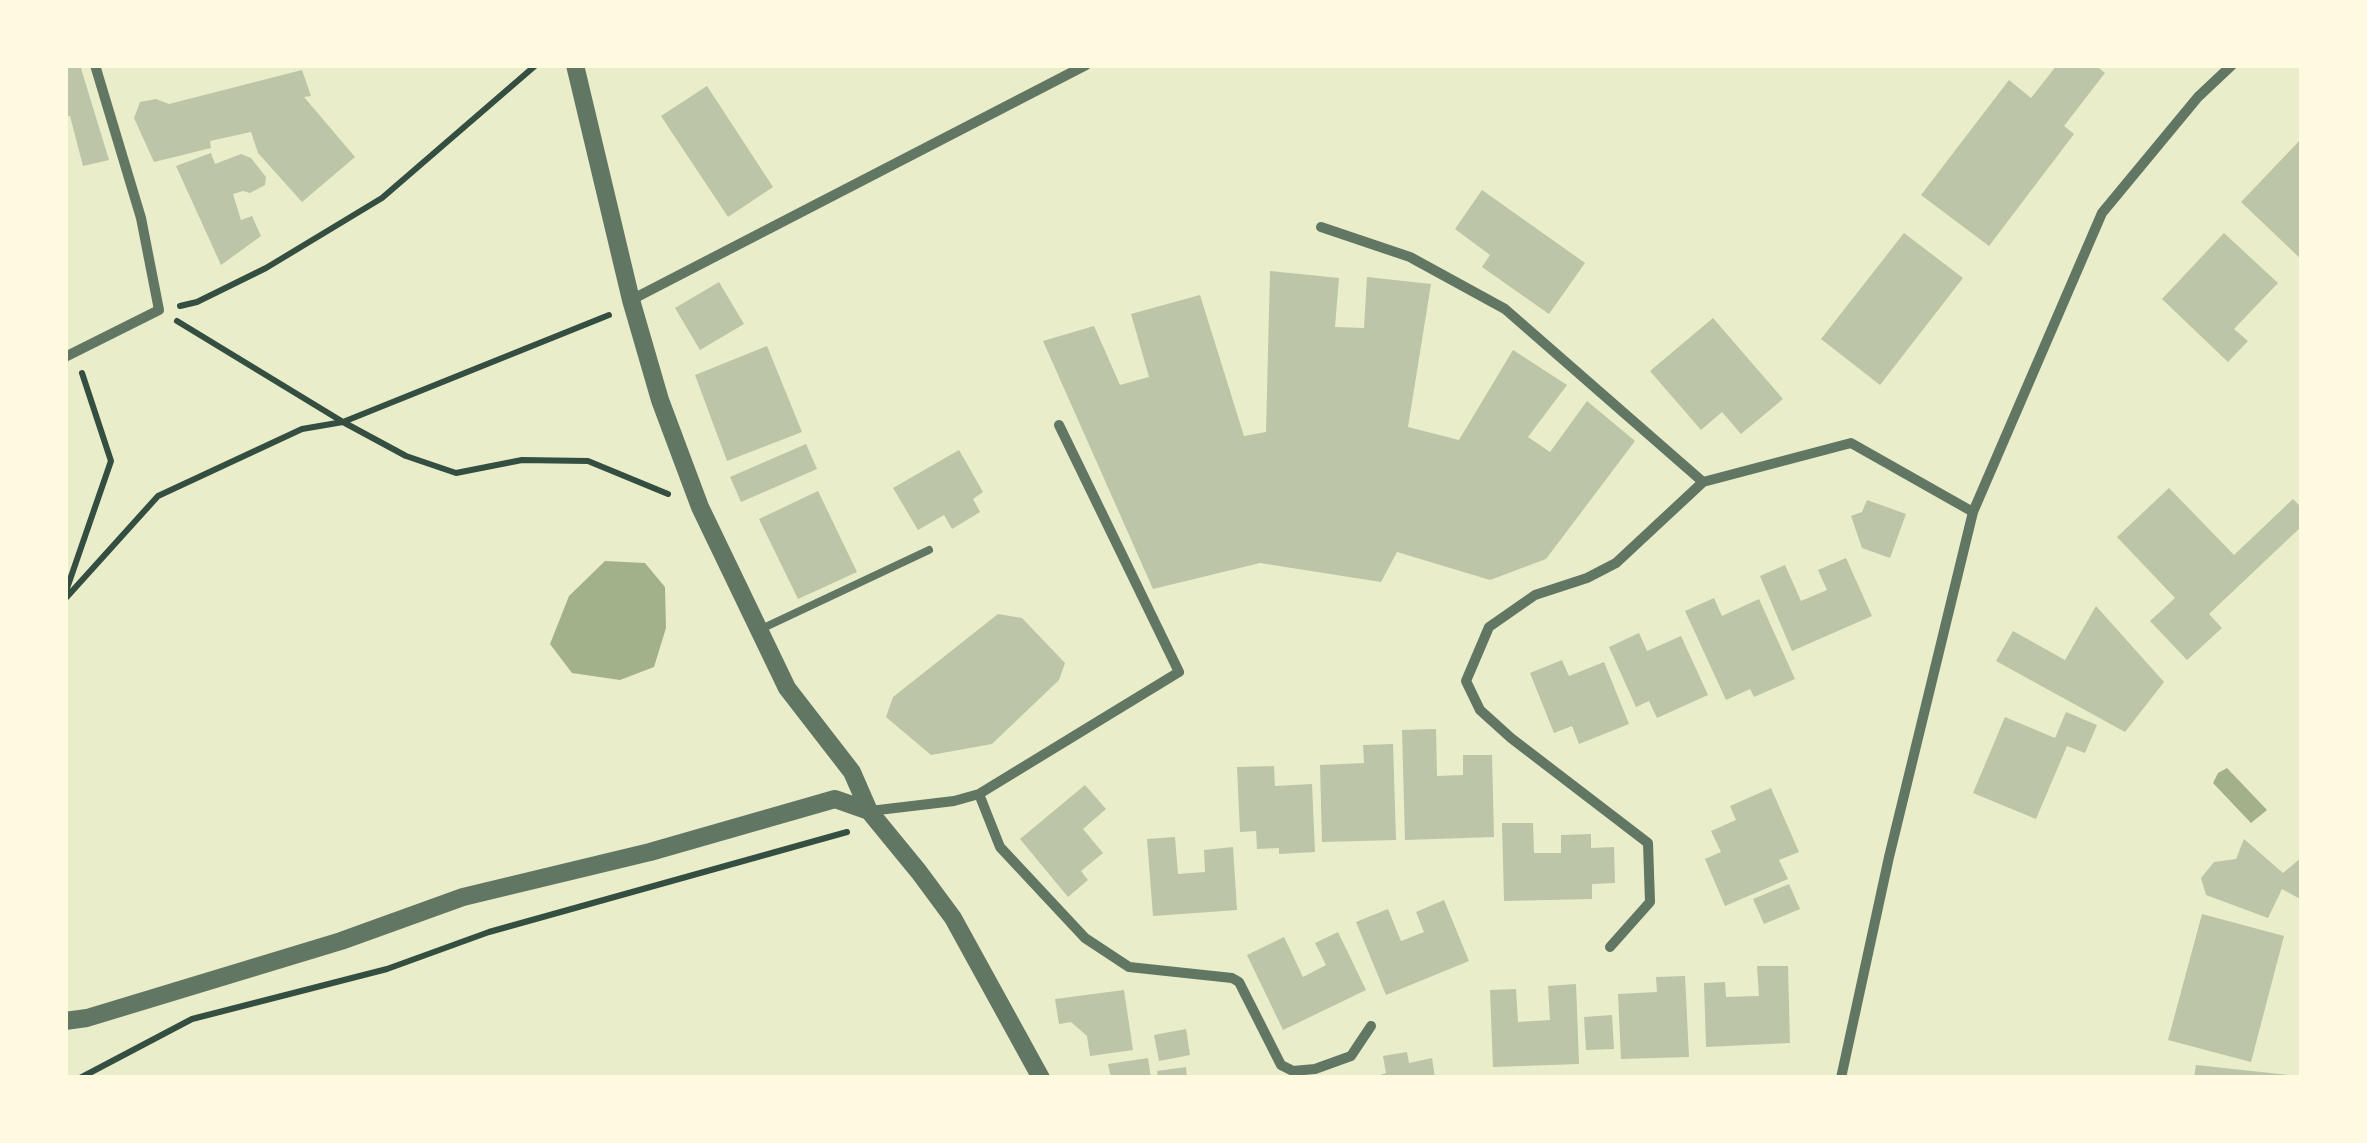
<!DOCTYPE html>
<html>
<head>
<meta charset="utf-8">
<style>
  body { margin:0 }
  #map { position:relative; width:2367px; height:1143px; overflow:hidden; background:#e9edc9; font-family:"Noto Serif",serif }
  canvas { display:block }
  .frame { position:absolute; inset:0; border:68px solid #fefae0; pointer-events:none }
</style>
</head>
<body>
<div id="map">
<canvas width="2367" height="1143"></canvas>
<div class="frame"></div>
</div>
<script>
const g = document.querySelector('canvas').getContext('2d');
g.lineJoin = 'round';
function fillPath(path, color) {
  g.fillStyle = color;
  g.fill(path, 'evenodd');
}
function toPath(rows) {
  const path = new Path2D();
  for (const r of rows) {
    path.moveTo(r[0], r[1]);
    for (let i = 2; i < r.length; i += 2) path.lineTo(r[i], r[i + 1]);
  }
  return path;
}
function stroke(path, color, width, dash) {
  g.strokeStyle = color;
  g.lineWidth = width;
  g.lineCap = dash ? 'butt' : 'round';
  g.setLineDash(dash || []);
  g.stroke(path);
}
fillPath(toPath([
  [605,561,645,563,665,587,666,628,654,667,620,680,572,673,550,644,569,596],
  [2227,768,2267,810,2251,823,2213,783,2218,773]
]), '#a3b18a');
fillPath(toPath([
  [65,65,80,65,109,160,83,166,70,116,65,117],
  [2057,65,2095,65,2105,73,2064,126,2074,134,1989,246,1921,195,2009,80,2031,98],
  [302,70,311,96,304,97,355,157,302,202,258,153,251,132,210,141,211,148,154,162,134,118,140,102,156,99,169,104],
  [707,86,773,187,728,217,661,116],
  [2302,138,2302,260,2241,202],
  [211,153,215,164,241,154,251,158,266,177,265,185,250,193,243,191,233,194,241,220,252,216,261,236,221,265,176,166],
  [1482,190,1585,263,1549,314,1482,267,1490,255,1455,229],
  [1904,233,1963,278,1880,385,1821,339],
  [2224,233,2278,283,2234,329,2248,341,2228,362,2162,299],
  [1270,271,1339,278,1335,327,1364,328,1367,277,1431,284,1408,427,1459,440,1513,350,1567,385,1528,437,1550,452,1587,401,1635,441,1546,559,1490,580,1397,552,1381,582,1260,563,1153,589,1043,341,1094,326,1120,385,1149,377,1131,314,1200,295,1244,436,1266,432],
  [719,282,744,324,700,350,675,308],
  [1713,318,1783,399,1741,434,1722,412,1701,430,1650,371],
  [767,346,802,432,727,461,695,375],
  [806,444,817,469,741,502,730,477],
  [959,450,983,492,973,499,980,512,952,529,944,515,918,530,893,488],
  [2169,488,2234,555,2293,499,2302,508,2302,526,2209,614,2222,628,2187,660,2150,621,2175,598,2117,537],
  [818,491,857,572,798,599,759,519],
  [1867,500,1906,514,1890,558,1862,548,1851,516,1862,512],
  [1846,558,1872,616,1792,651,1760,576,1785,565,1801,601,1827,590,1818,570],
  [1714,598,1722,616,1759,599,1795,679,1754,697,1750,689,1726,700,1685,611],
  [2096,606,2164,682,2125,732,1996,661,2013,631,2065,660],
  [998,614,1022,618,1065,663,1059,680,992,744,931,755,886,717,893,697],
  [1639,633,1647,651,1681,636,1708,695,1657,718,1649,701,1636,707,1609,647],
  [1562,660,1569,676,1604,662,1629,724,1579,744,1572,726,1554,733,1530,673],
  [2066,712,2097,725,2085,753,2067,746,2036,819,1973,793,2005,717,2055,738],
  [1436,729,1437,776,1463,775,1463,755,1492,755,1494,837,1405,840,1402,730],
  [1393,744,1396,840,1322,842,1320,765,1364,763,1363,745],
  [1274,766,1275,786,1312,784,1315,852,1279,854,1279,848,1257,849,1256,831,1240,832,1237,767],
  [1085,785,1106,809,1083,829,1103,853,1081,871,1088,880,1068,897,1020,839],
  [1771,788,1799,852,1779,860,1788,879,1725,906,1705,859,1721,852,1711,831,1736,820,1730,806],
  [1502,823,1533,823,1534,853,1561,853,1561,835,1591,834,1591,848,1614,847,1615,883,1592,884,1592,899,1504,901],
  [1175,837,1178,874,1205,872,1204,850,1233,847,1237,910,1153,916,1147,839],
  [2244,839,2283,873,2302,857,2302,900,2282,889,2268,918,2206,895,2201,878,2214,862,2236,859],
  [1789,884,1800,909,1764,924,1753,899],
  [1444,900,1469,961,1386,995,1356,922,1388,909,1401,941,1424,932,1416,912],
  [2202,914,2284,936,2251,1062,2168,1040],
  [1338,932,1366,990,1283,1030,1247,955,1284,937,1303,977,1326,965,1315,943],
  [1757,966,1788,966,1790,1043,1706,1047,1704,983,1725,982,1726,997,1759,996],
  [1685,976,1689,1057,1621,1059,1618,994,1657,992,1656,977],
  [1576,984,1579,1064,1493,1067,1490,990,1516,989,1518,1022,1550,1020,1548,986],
  [1124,990,1133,1050,1090,1056,1087,1036,1071,1022,1059,1024,1055,999],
  [1612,1015,1614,1049,1586,1050,1584,1017],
  [1186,1029,1190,1055,1159,1061,1154,1035],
  [1407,1052,1409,1063,1432,1058,1435,1078,1371,1078,1386,1073,1383,1056],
  [1148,1058,1151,1078,1111,1078,1108,1064],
  [2196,1065,2289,1075,2289,1078,2194,1078],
  [1186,1067,1187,1078,1158,1078,1157,1071]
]), '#bcc5a7');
stroke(toPath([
  [180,306,197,302,266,268,382,198,536,65],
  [177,321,343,422,406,456,456,473,522,460,588,461,668,494],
  [65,594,111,461,82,373],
  [65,599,158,496,302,429,343,422,609,315],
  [80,1078,192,1019,387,969,489,932,847,832]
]), '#344e41', 6);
stroke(toPath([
  [759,630,929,550]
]), '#617663', 8);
stroke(toPath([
  [1321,227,1410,257,1505,309,1703,482],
  [631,300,1086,65],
  [65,357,159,310,141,218,95,65],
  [979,794,1000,847,1085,938,1129,967,1232,978,1239,982,1281,1065,1293,1071,1315,1069,1351,1056,1371,1026],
  [870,811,954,801,979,794,1179,672,1059,425],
  [1610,947,1650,902,1648,843,1511,738,1480,710,1466,681,1489,627,1535,595,1587,578,1616,563,1703,482,1851,443,1973,512],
  [1841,1078,1889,857,1973,512,2102,213,2198,97,2232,65]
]), '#617663', 10);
stroke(toPath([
  [575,65,631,300,660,400,700,507,787,688,852,772,869,811],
  [65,1021,87,1018,341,941,463,897,650,852,835,799,869,811,919,872,953,918,1041,1078]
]), '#617663', 18);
</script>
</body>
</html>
